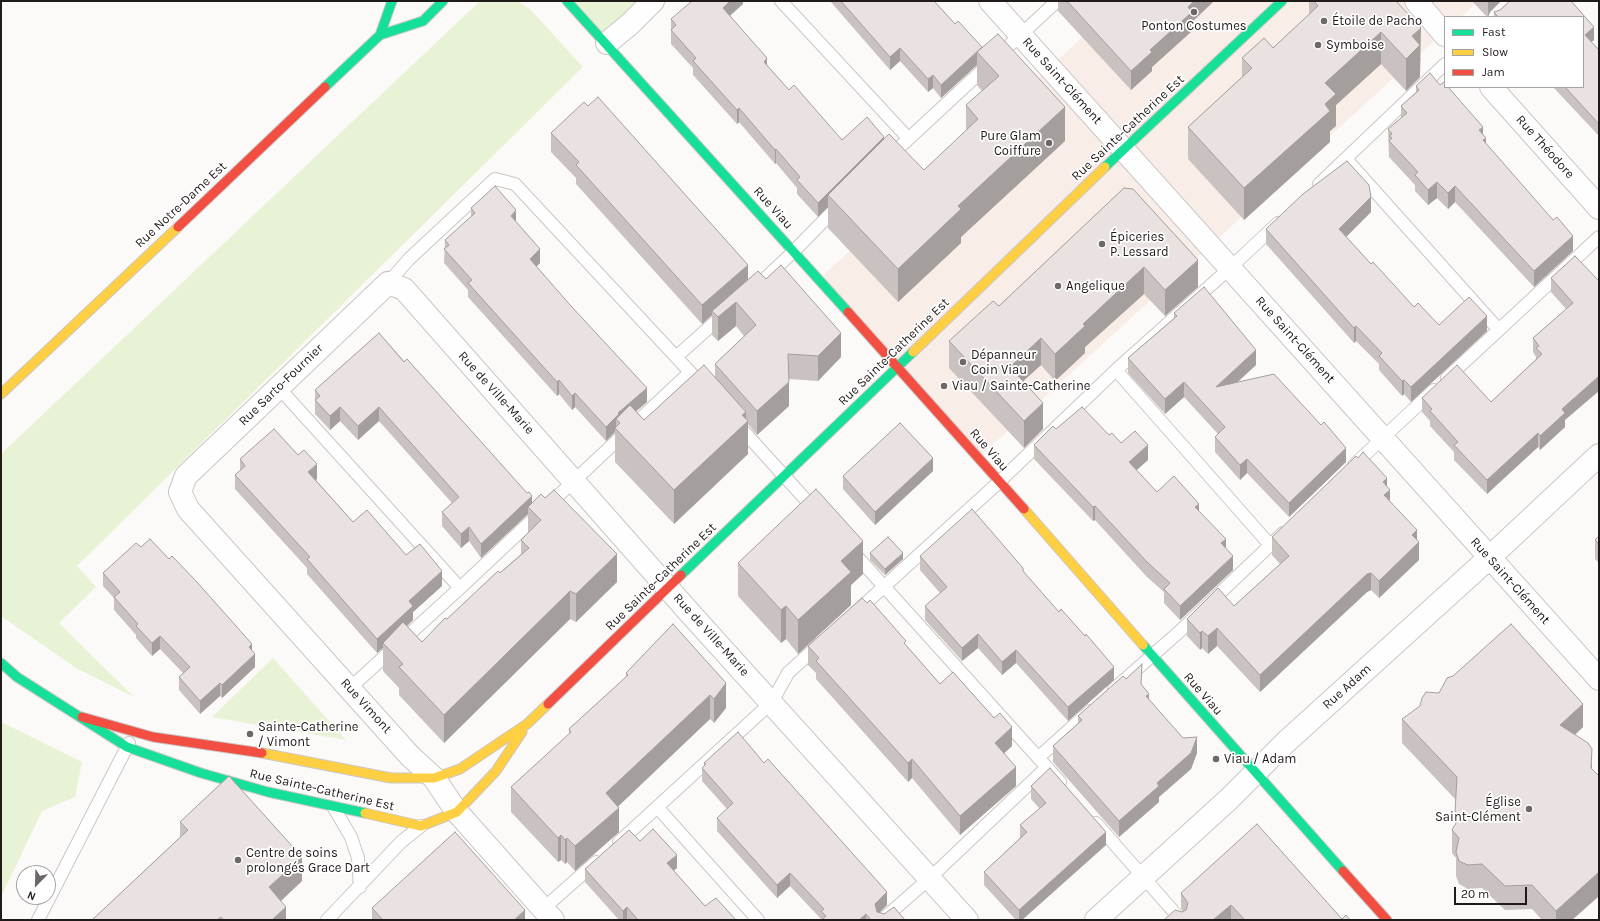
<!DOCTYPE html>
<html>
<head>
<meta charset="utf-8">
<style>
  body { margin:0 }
  #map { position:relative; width:1600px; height:921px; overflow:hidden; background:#fcfaf9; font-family:Karla,sans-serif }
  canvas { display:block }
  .frame { position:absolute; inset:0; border:2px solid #201a18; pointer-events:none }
  .legend { position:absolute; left:1444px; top:16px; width:140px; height:72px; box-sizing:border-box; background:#fff; border:1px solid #a6a3a3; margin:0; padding:5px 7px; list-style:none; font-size:12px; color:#201a18 }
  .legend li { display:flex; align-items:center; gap:8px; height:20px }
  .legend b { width:20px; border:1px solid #a6a3a3 }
  .north { position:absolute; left:16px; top:865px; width:40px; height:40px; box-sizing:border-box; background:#fff; border:1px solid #a6a3a3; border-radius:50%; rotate:203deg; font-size:11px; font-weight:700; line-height:16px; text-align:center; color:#201a18 }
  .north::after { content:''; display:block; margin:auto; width:14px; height:18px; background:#6d6867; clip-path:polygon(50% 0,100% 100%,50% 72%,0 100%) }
  .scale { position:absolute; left:1454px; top:887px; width:73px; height:18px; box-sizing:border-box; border:2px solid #201a18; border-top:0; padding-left:5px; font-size:12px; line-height:14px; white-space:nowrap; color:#201a18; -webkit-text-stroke:3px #fff; paint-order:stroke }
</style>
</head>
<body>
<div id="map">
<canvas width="1600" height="921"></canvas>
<div class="frame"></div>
<ul class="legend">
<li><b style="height:5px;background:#16e098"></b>Fast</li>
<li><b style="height:5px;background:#ffcf43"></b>Slow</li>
<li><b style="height:5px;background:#f24e42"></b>Jam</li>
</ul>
<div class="north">N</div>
<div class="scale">20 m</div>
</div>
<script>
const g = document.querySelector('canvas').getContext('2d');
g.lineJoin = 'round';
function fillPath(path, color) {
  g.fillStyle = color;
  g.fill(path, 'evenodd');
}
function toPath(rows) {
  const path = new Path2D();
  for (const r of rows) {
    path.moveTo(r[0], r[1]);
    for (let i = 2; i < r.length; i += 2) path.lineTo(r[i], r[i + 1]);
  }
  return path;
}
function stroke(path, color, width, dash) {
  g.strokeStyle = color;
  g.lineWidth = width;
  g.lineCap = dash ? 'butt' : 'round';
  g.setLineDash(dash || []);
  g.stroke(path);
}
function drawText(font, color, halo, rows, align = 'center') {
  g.font = font + ' Karla,sans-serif';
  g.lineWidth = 3.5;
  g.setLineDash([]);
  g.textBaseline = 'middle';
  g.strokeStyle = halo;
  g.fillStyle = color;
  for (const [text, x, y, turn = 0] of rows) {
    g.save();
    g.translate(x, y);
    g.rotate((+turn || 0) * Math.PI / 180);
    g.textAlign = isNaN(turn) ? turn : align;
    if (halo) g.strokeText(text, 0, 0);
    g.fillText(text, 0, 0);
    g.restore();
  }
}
fillPath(toPath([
  [1122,1,1478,1,1461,17,1445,17,1445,31,978,458,819,279]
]), '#f9ede8');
fillPath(toPath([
  [480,1,517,1,530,9,583,67,77,566,96,587,59,623,134,697,76,668,1,616,1,454],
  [567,1,658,1,607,43],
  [273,658,346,740,212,717],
  [1,722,82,762,75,797,42,811,1,897]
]), '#e7f3d4');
const lane = toPath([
  [781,1,908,138],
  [890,156,1057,1],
  [1346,159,1499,330],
  [1319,184,1445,64],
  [388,283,409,259,495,179,515,184,704,387],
  [754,289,794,251,839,205],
  [676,357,723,315],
  [1116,370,1270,545],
  [1447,378,1599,237],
  [279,388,460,588],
  [738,425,815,510],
  [1354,465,1434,390],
  [853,552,1060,782],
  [855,613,999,482,1116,370,1230,268,1278,223],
  [350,688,460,588,690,372],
  [1114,689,1179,632,1283,533],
  [1039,757,1090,711],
  [334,808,351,837,358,858,360,887],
  [658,808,758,920],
  [1096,823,1181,920],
  [619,842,772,702,788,673,820,644],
  [543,909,596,862],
  [38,920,129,743],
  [327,920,401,842,421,826],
  [882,920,931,877,1047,767]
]);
const street = toPath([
  [990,1,1599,679],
  [1416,1,1445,35],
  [607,43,630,24,653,1],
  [1491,87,1599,208],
  [553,920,457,812,434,778,410,756,188,509,180,492,186,476,388,283,404,289,689,612,967,920],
  [1096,920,1229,799,1286,742,1489,558,1599,455]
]);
const fast = toPath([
  [567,1,848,312],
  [380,35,392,1],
  [325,87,380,35,423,21,443,1],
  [1105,167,1282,1],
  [681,575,913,352],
  [1143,645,1343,871],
  [1,663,17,677,127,747,201,773,268,792,365,813]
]);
const slow = toPath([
  [913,352,1105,167],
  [1,394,178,227],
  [1024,509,1143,645],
  [262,753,391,778,434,778,460,769,527,724,548,704],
  [365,813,421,826,457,812,496,771,522,732]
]);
const jam = toPath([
  [178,227,325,87],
  [848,312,1024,509],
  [548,704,681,575],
  [82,717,153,737,262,753],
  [1343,871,1387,920]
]);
stroke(lane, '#cac7c5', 14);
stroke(street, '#cac7c5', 24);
stroke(fast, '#cac7c5', 11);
stroke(slow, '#cac7c5', 11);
stroke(jam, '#cac7c5', 11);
stroke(lane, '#fffefe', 12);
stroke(street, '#fffefe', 22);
stroke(fast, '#16e098', 9);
stroke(slow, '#ffcf43', 9);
stroke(jam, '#f24e42', 9);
fillPath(toPath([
  [743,1,743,4,730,15,767,65,789,90,842,140,884,139,924,170,966,131,966,105,982,91,977,85,977,65,941,98,933,88,928,92,900,61,890,70,830,1,934,1,955,24,1065,141,961,237,961,243,898,302,828,228,828,207,818,217,797,194,797,188,776,163,775,164,739,122,737,124,693,75,693,68,671,44,671,19],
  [1058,1,1214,1,1192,22,1192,31,1152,67,1152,71,1131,90,1058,11],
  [1309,1,1396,1,1421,60,1420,60,1420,77,1406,91,1381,64,1336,105,1336,126,1330,131,1330,142,1244,220,1188,159,1188,127,1242,77,1242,58,1273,48,1309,15],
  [1472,1,1501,1,1490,12,1488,17,1487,17],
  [1510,1,1571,1,1594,27,1594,40,1591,42,1599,50,1599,136,1553,87,1583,87,1583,17,1494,17,1494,12,1500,10],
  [1416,86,1483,134,1486,144,1573,251,1534,287,1455,202,1448,209,1437,198,1428,205,1415,191,1415,185,1389,157,1388,129,1401,118,1401,106,1416,92],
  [551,133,748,279,841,357,818,381,788,379,789,406,757,435,748,424,748,454,674,524,615,462,615,432,606,441,575,407,572,410,559,394,557,396,468,297,468,290,444,263,445,240,471,217,471,208,516,222,540,263,536,266,647,402,636,411,644,420,715,377,715,364,744,336,736,326,718,341,712,335,712,315,702,324,576,184,576,178,551,152],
  [1124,188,1198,287,1165,316,1144,294,1085,347,1085,353,1055,381,1041,365,1023,381,1043,429,1024,448,949,368,949,341,999,306],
  [1371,212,1346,237,1371,264,1414,307,1439,325,1487,331,1411,402,1404,394,1402,396,1379,370,1379,364,1356,341,1354,343,1266,244,1266,229],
  [1551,278,1599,281,1565,420,1565,427,1540,450,1538,447,1487,494,1454,460,1454,452,1430,426,1430,421,1422,412,1422,398,1491,402,1536,359,1536,357,1533,352,1533,338,1566,309,1551,292],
  [1174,313,1256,365,1238,382,1346,462,1289,517,1247,473,1240,480,1215,452,1215,437,1218,434,1184,397,1165,414,1128,373,1128,358,1174,318],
  [379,333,532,503,617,582,576,622,570,619,444,743,399,695,399,688,383,671,383,648,377,653,307,574,307,568,235,489,235,475,240,471,240,459,317,479,316,480,353,522,406,555,442,586,413,612,413,620,407,626,422,642,447,619,521,554,521,540,528,533,528,514,481,558,469,541,461,548,442,526,442,512,452,503,379,421,358,440,340,421,330,430,315,414,315,390],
  [1056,429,1109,435,1148,460,1136,470,1157,492,1199,511,1226,548,1233,570,1180,620,1164,603,1164,592,1147,577,1095,520,1093,521,1034,459,1034,445],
  [933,471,875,525,843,489,843,476],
  [1387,487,1390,501,1417,540,1419,560,1379,598,1371,590,1367,592,1260,692,1217,646,1208,654,1202,648,1200,650,1187,636,1187,619,1234,606,1280,564,1272,555,1272,537],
  [1599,536,1599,563,1595,559,1595,540],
  [870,553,903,559,885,575,870,560],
  [920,556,1023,572,1114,680,1068,721,1016,663,1002,675,978,648,962,661,925,620,925,606,940,593,920,570],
  [738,563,863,574,851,585,851,605,798,654,786,639,781,643,738,596],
  [103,573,252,651,255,667,222,698,220,696,200,714,179,690,179,677,183,673,160,649,152,656,136,638,136,635,114,610,114,598,103,586],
  [673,624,726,708,714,723,710,719,618,806,619,832,575,871,567,862,565,864,561,860,558,862,511,812,511,787,569,735,569,729,626,677,626,673],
  [906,645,940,684,1012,746,1004,753,1016,786,960,835,912,778,908,782,816,679,816,673,808,665,808,646],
  [1126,679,1141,685,1149,700,1183,738,1197,753,1191,769,1159,797,1159,802,1119,837,1053,762,1053,746,1078,723,1078,716],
  [1402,719,1583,727,1575,735,1592,769,1599,776,1599,896,1572,920,1542,920,1532,909,1505,910,1482,888,1468,889,1459,884,1456,876,1456,858,1452,853,1452,830,1455,825,1456,800,1402,743],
  [704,763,887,905,879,913,905,920,821,920,821,919,790,886,777,898,717,831,717,818,727,809,702,781,702,768,704,766],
  [1031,786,1106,845,1022,920,1016,920,984,885,984,872,1020,838,1020,825,1040,809,1031,799],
  [180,822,302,881,281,901,286,920,92,920,180,837],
  [640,841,677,868,673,871,705,906,736,920,619,920,585,882,585,869],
  [1181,893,1342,919,1350,920,1164,920,1183,912,1181,908],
  [372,908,525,920,372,920]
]), '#c9c2c1');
fillPath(toPath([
  [730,1,743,1,743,4,723,22,723,8],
  [1194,1,1214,1,1192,22,1192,31,1152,67,1152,71,1131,90,1131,71],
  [1488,1,1501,1,1490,12,1488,17],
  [1594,27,1594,40,1585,47,1585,35],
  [1421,28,1420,77,1406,91,1406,59,1412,36],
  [1381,32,1381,64,1336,105,1336,126,1330,131,1330,142,1244,220,1244,188,1325,83],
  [900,48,900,61,890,70,890,57],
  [977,52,977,65,941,98,941,85],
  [767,58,767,72,764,62],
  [933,75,933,88,928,92,928,79],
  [1065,107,1065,141,961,237,961,243,898,302,898,269,958,206],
  [739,108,739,122,737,124,737,110],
  [1483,127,1483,142,1479,130],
  [884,137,884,151,828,195,828,207,818,217,818,203],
  [1486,138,1486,153,1483,140],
  [776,149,776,163,775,164,775,150],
  [1437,182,1437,198,1428,205,1428,190],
  [1455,186,1455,202,1448,209,1448,193],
  [1371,197,1371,212,1339,244,1339,229],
  [516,210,516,224,511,216],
  [1573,236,1573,251,1534,287,1534,271],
  [540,249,540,263,530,273,530,259],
  [1198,260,1198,287,1165,316,1165,290],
  [748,265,748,284,712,311,712,315,702,324,702,305],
  [1144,267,1144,294,1085,347,1085,353,1055,381,1055,354,1083,324],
  [736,302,736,326,718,341,718,317],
  [1487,316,1487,331,1411,402,1411,387],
  [1356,326,1356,341,1354,343,1354,328],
  [841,333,841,357,818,381,818,356],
  [1041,338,1041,365,1010,393,1010,367],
  [1256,350,1256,365,1216,401,1216,387],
  [1599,376,1599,391,1565,420,1565,427,1540,450,1540,436,1562,409],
  [559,380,559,394,557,396,557,382],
  [1404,380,1404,394,1402,396,1402,381],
  [789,382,789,406,757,435,757,411],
  [1184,382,1184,397,1165,414,1165,399],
  [647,388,647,402,620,425,620,423,616,419,616,429,615,428,615,432,606,441,606,427,618,413],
  [575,393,575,407,572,410,572,396],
  [1043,403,1043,429,1024,448,1024,421],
  [340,407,340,421,330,430,330,416],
  [379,407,379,421,358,440,358,426],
  [746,412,746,422,748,421,748,454,674,524,674,490],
  [1538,433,1538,447,1487,494,1487,480],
  [1148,445,1148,460,1129,477,1129,462],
  [1346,448,1346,462,1289,517,1289,503],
  [933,458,933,471,875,525,875,512],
  [1247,459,1247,473,1240,480,1240,465],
  [317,464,317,479,308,486,308,472],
  [1387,478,1387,493,1390,490,1390,507,1384,513,1383,482],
  [532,496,532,510,528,507,528,514,481,558,481,544],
  [1199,504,1199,518,1195,507],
  [1095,506,1095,520,1093,521,1093,507],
  [469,527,469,541,461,548,461,534],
  [1417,530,1417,544,1419,542,1419,560,1379,598,1379,581,1412,535],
  [1226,539,1226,553,1221,543],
  [863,541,863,574,851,585,851,605,798,654,798,620,841,561],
  [903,553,903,559,885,575,885,569],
  [617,554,617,582,576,622,576,594],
  [1233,556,1233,570,1180,620,1180,606],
  [442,571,442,586,413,612,413,620,386,645,383,643,383,648,377,653,377,639,409,601],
  [1371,573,1371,590,1367,592,1260,692,1260,675,1367,574],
  [570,591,570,619,444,743,444,715],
  [786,606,786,639,781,643,781,610],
  [1217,628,1217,646,1208,654,1208,636],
  [1202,631,1202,648,1200,650,1200,633],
  [978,634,978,648,962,661,962,648],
  [160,636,160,649,152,656,152,643],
  [252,644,252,656,249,647],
  [1016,650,1016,663,1002,675,1002,662],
  [255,654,255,667,222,698,222,685],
  [1114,667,1114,680,1068,721,1068,707],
  [220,683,220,696,200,714,200,701],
  [726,683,726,708,714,723,714,699],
  [1149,694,1149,710,1146,696],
  [710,695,710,719,606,818,606,793],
  [1583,704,1583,727,1560,748,1560,725],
  [1012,727,1012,746,995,762,995,743],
  [1197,737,1197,753,1191,769,1159,797,1159,802,1119,837,1119,821,1157,783],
  [1592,749,1592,773,1591,768],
  [912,759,912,778,908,782,908,763],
  [1016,767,1016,786,960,835,960,816],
  [619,808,619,832,575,871,575,846],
  [1106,832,1106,845,1022,920,1019,920,1019,910],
  [561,835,561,860,558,862,558,838],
  [567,838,567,862,565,864,565,840],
  [677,855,677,868,667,876,667,863],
  [302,857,302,881,269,912,269,887],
  [1599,872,1599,896,1572,920,1556,920,1556,911],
  [790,873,790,886,777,898,777,885],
  [887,892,887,905,875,917,875,904],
  [1231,905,1231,920,1213,920],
  [286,907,286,920,272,920],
  [627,907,627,920,623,920,623,911],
  [525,910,525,920,514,920],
  [866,914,866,920,859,920]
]), '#a49e9d');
const building = toPath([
  [692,1,730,1,723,8,767,58,764,62,789,90,794,85,842,140,867,117,884,137,818,203,797,180,800,177,776,149,775,150,739,108,737,110,693,61,696,58,671,30,676,25,671,19,692,1],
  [841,1,934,1,955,24,958,21,982,47,941,85,933,75,928,79,900,48,890,57,841,1],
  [1067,1,1194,1,1188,7,1192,12,1150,50,1152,52,1131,71,1067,1],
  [1314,1,1396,1,1421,28,1412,36,1420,45,1406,59,1381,32,1325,83,1336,94,1325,104,1330,111,1244,188,1188,127,1252,68,1242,58,1264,38,1273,48,1318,6,1314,1],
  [1510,1,1571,1,1594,27,1585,35,1599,50,1599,124,1565,87,1583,87,1583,17,1498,17,1494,12,1500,10,1510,1],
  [998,34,1065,107,958,206,961,209,898,269,828,195,889,134,924,170,978,119,966,105,999,76,977,52,998,34],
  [1430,73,1440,85,1444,82,1445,83,1445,87,1448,87,1483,127,1479,130,1486,138,1483,140,1553,220,1557,217,1573,236,1534,271,1455,186,1448,193,1437,182,1428,190,1415,175,1418,172,1389,141,1392,138,1389,136,1392,134,1388,129,1407,113,1401,106,1419,90,1416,86,1430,73],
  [598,97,748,265,702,305,576,165,579,162,551,133,584,102,588,106,598,97],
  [1347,161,1369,185,1371,197,1339,229,1371,264,1373,262,1414,307,1418,303,1439,325,1469,297,1487,316,1411,387,1404,380,1402,381,1379,356,1382,353,1356,326,1354,328,1266,229,1303,194,1347,161],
  [495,186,516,210,511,216,540,249,530,259,571,306,647,388,618,413,619,414,606,427,575,393,572,396,559,380,557,382,468,283,472,280,444,249,449,245,445,240,475,213,471,208,495,186],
  [1124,188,1133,189,1198,260,1165,290,1144,267,1083,324,1085,326,1055,354,1041,338,1010,367,1043,403,1024,421,949,341,993,301,999,306,1124,188],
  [1575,256,1599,281,1599,376,1562,409,1565,413,1540,436,1538,433,1487,480,1454,445,1458,442,1430,411,1432,409,1422,398,1457,365,1491,402,1542,354,1536,348,1539,346,1533,338,1573,303,1551,278,1575,256],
  [781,265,841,333,818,356,788,354,789,382,757,411,715,364,756,325,736,302,718,317,712,311,758,271,766,279,781,265],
  [1204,287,1256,350,1216,387,1274,374,1321,425,1324,422,1346,448,1289,503,1247,459,1240,465,1215,437,1225,427,1184,382,1165,399,1128,358,1177,316,1174,313,1204,287],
  [379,333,404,362,407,359,527,493,529,492,532,496,481,544,469,527,461,534,442,512,459,497,379,407,358,426,340,407,330,416,315,400,320,396,315,390,379,333],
  [704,365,746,412,742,415,748,421,674,490,615,428,620,423,616,419,630,405,644,420,704,365],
  [1082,407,1109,435,1112,433,1121,443,1135,431,1148,445,1129,462,1157,492,1174,476,1199,504,1195,507,1226,539,1221,543,1233,556,1180,606,1164,589,1170,583,1147,562,1095,506,1093,507,1034,445,1053,426,1056,429,1082,407],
  [900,423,933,458,875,512,843,476,900,423],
  [274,429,298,455,304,450,317,464,308,472,353,522,367,510,406,555,420,544,442,571,409,601,413,606,377,639,307,559,310,557,235,475,245,466,240,459,274,429],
  [1363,452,1387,478,1383,482,1390,490,1384,495,1417,530,1412,535,1419,542,1379,581,1371,573,1367,574,1260,675,1217,628,1208,636,1202,631,1200,633,1187,619,1218,588,1234,606,1289,556,1272,537,1356,456,1358,458,1363,452],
  [816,489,863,541,841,561,851,572,798,620,786,606,781,610,738,563,816,489],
  [554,490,617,554,576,594,570,591,444,715,399,667,403,664,383,643,403,622,422,642,445,618,447,619,498,571,500,573,529,548,521,540,541,520,528,507,541,494,545,498,554,490],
  [972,509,1023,568,1023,571,1059,612,1061,609,1085,636,1086,634,1114,667,1068,707,1016,650,1002,662,978,634,962,648,925,606,947,587,920,556,972,509],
  [1599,536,1599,544,1595,540,1599,536],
  [888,537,903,553,885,569,870,553,888,537],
  [150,539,169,559,172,556,196,581,252,644,249,647,255,654,222,685,220,683,200,701,179,677,190,667,160,636,152,643,136,626,138,624,114,597,120,592,103,573,136,543,141,547,150,539],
  [862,598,867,603,870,600,906,641,904,643,940,684,953,672,994,718,1000,713,1012,727,995,743,1016,767,960,816,912,759,908,763,816,661,819,658,808,646,862,598],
  [673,624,726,683,714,699,710,695,606,793,619,808,575,846,567,838,565,840,561,835,558,838,511,787,571,732,569,729,628,675,626,673,673,624],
  [1511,624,1583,704,1560,725,1588,743,1592,749,1591,768,1599,776,1599,872,1556,911,1532,885,1505,886,1482,864,1468,865,1459,861,1456,852,1459,838,1452,830,1460,816,1455,812,1457,777,1402,719,1420,706,1422,698,1426,692,1439,693,1447,678,1453,676,1511,624],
  [1142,664,1141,684,1149,694,1146,696,1183,738,1197,737,1191,753,1157,783,1159,786,1119,821,1053,746,1082,720,1078,716,1123,676,1126,679,1142,664],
  [738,732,764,763,768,759,887,892,875,904,877,912,884,914,894,907,905,920,871,920,866,914,859,920,822,920,826,916,821,911,824,909,790,873,777,885,717,818,733,803,702,768,706,764,704,763,738,732],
  [1050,768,1106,832,1019,910,984,872,1027,832,1020,825,1046,803,1031,786,1050,768],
  [229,776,302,857,269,887,286,907,272,920,224,920,221,917,217,920,92,920,188,830,180,822,229,776],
  [1257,824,1342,919,1346,915,1350,920,1245,920,1231,905,1213,920,1164,920,1175,910,1182,912,1186,910,1188,903,1181,893,1257,824],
  [653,829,677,855,667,863,705,906,716,898,736,920,638,920,627,907,623,911,585,869,629,830,640,841,653,829],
  [455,832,525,910,514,920,383,920,372,908,455,832]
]);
fillPath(building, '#eae2e0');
stroke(building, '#a49e9d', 1);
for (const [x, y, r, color] of [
  [1194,12,4,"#6d6867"],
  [1324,21,4,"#6d6867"],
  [1318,45,4,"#6d6867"],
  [1049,143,4,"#6d6867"],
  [1102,244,4,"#6d6867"],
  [1058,286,4,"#6d6867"],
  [963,362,4,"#6d6867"],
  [944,386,4,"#6d6867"],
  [250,734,4,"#6d6867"],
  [1216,759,4,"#6d6867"],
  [1529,809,4,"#6d6867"],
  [238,860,4,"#6d6867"]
]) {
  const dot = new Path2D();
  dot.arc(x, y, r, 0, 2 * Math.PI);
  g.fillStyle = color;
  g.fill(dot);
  stroke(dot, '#fff', 1.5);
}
drawText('13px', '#201a18', '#fff', [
  ["Étoile de Pacho",1332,21],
  ["Ponton Costumes",1194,26,"center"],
  ["Symboise",1326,45],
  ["Pure Glam",1041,136,"right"],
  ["Coiffure",1041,151,"right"],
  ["Épiceries",1110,237],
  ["P. Lessard",1110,252],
  ["Angelique",1066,286],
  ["Dépanneur",971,355],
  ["Coin Viau",971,370],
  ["Viau / Sainte-Catherine",952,386],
  ["Sainte-Catherine",258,727],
  ["/ Vimont",258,742],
  ["Viau / Adam",1224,759],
  ["Église",1521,802,"right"],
  ["Saint-Clément",1521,817,"right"],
  ["Centre de soins",246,853],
  ["prolongés Grace Dart",246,868]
], 'left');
drawText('13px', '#201a18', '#fff', [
  ["Rue Saint-Clément",1062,81,48],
  ["Rue Sainte-Catherine Est",1128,128,-43],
  ["Rue Théodore",1545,147,48],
  ["Rue Notre-Dame Est",181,205,-43],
  ["Rue Viau",773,208,48],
  ["Rue Saint-Clément",1295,340,48],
  ["Rue Sainte-Catherine Est",894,352,-44],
  ["Rue Sarto-Fournier",281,385,-44],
  ["Rue de Ville-Marie",496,393,48],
  ["Rue Viau",989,450,49],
  ["Rue Sainte-Catherine Est",661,577,-44],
  ["Rue Saint-Clément",1510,581,48],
  ["Rue de Ville-Marie",711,635,48],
  ["Rue Adam",1347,687,-42],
  ["Rue Viau",1203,694,49],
  ["Rue Vimont",366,706,48],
  ["Rue Sainte-Catherine Est",322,790,13]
]);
</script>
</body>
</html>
